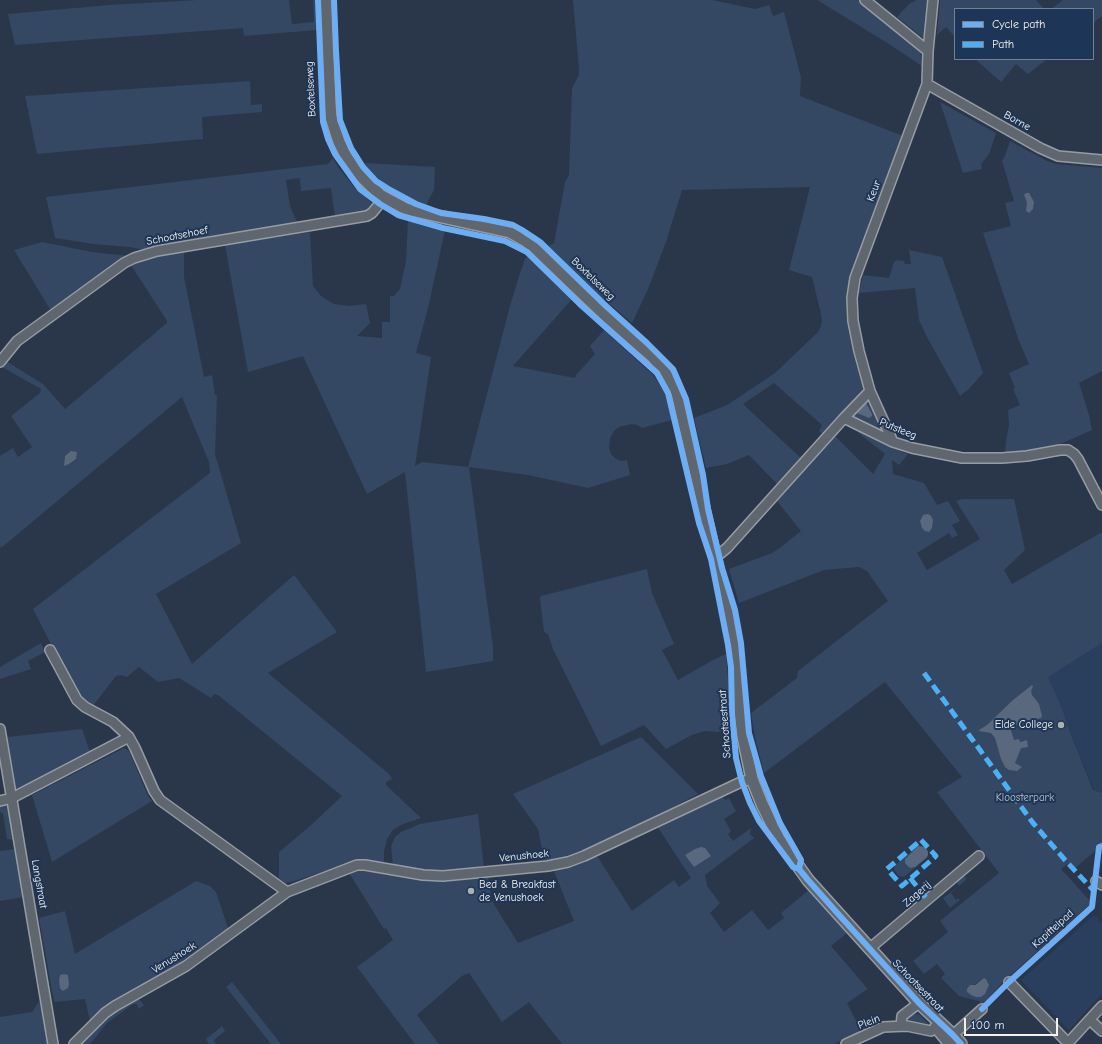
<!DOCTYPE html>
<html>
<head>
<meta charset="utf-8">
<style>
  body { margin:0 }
  #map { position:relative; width:1102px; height:1044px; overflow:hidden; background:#2a374a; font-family:"Comic Neue",sans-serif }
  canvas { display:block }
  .legend { position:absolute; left:954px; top:8px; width:140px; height:52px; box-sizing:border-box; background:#1d3557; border:1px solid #738091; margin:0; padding:5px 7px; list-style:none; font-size:12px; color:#f4f1e8 }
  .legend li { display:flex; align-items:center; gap:8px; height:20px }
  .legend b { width:20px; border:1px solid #738091 }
  .scale { position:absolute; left:964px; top:1018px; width:94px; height:18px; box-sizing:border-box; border:2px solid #f4f1e8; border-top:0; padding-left:5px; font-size:12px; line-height:14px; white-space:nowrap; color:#f4f1e8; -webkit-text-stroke:3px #1d3557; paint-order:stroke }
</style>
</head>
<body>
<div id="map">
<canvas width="1102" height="1044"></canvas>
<ul class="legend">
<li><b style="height:5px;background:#6dadf4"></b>Cycle path</li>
<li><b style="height:5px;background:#4cb0f7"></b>Path</li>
</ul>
<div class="scale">100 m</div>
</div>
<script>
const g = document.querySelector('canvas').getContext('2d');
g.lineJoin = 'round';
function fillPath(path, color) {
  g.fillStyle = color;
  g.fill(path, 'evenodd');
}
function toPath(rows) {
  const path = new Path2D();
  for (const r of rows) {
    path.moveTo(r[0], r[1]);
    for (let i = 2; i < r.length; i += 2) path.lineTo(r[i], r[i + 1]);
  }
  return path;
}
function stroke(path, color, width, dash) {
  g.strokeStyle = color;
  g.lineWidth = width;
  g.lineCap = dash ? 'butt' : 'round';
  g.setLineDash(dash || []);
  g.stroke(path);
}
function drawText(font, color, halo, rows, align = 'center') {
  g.font = font + ' "Comic Neue",sans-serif';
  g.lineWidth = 4;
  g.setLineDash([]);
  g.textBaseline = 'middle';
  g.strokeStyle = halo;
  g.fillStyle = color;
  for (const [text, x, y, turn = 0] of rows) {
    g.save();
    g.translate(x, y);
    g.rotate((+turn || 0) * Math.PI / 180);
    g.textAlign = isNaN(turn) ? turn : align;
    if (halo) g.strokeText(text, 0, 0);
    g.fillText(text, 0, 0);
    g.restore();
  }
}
fillPath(toPath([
  [1102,640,1102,809,1045,671],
  [1094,915,1102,924,1102,993,1069,1030,1021,980]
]), '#2a3f5d');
fillPath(toPath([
  [197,0,289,0,292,24,314,22,313,0,317,0,317,30,244,36,243,28,15,45,8,14,109,5],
  [573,0,712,0,755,9,769,5,773,16,784,12,801,77,800,96,903,136,851,284,847,299,849,333,854,356,864,387,863,391,823,435,819,431,822,425,774,383,743,404,802,459,778,485,749,455,727,464,706,468,694,418,727,405,775,373,818,332,821,326,822,320,820,310,812,277,789,270,810,187,682,190,666,242,648,289,632,323,598,294,549,246,554,243,565,182,569,175,572,88,579,75,579,69],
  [817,0,858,0,920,49,922,66,889,44],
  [917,0,933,0,929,39,922,37,897,17,909,4],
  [940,0,1036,0,1044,9,955,9,955,37,946,27,937,35],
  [1063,0,1102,0,1102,16,1093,23,1093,9,1051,9],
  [975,59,1047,59,1028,74,1016,64,1001,82],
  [250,81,251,105,262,104,262,112,202,117,203,139,37,154,25,96],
  [940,102,996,133,989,154,981,164,982,169,963,173],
  [1010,141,1047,161,1056,164,1102,168,1102,371,1079,383,1089,415,1092,430,1063,443,1030,451,1005,455,1006,441,1009,425,1008,410,1020,405,1013,389,1015,388,1009,373,1029,364,1019,341,983,233,1011,226,1005,203,1014,201,1002,161,1005,156],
  [333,158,338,167,355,188,374,205,370,211,335,218,331,188,301,191,300,178,286,180,290,206,298,224,145,250,129,247,93,244,55,238,46,197,328,164],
  [364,163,435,167,434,190,426,205,415,201,398,194,385,184,370,171],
  [408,219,445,230,429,304,416,353,431,357,415,466,422,462,468,467,510,306,520,273,525,259,529,255,572,299,513,366,575,378,576,375,595,354,590,346,604,330,653,375,664,391,672,420,642,428,637,425,632,424,619,427,614,431,610,438,609,448,611,454,616,459,621,461,627,460,630,475,588,488,528,475,469,467,493,647,493,661,426,672,405,472,367,494,303,356,248,372,225,245,310,232,313,286,322,297,334,304,349,306,366,304,370,323,357,336,382,338,382,322,390,322,390,296,394,296,400,289,406,261],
  [42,242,92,252,129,256,108,269,51,311,14,250],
  [909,250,942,257,983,373,969,389,960,396,928,339,919,320,915,288,859,293,863,275,889,278,894,262,897,260,904,261,905,264,911,264],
  [184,252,184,277,204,377,212,375,215,395,217,395,215,454,241,543,156,594,192,664,294,575,337,632,268,673,389,774,392,779,386,782,386,785,421,818,403,824,393,830,387,839,384,851,384,864,371,861,360,861,347,864,291,882,284,883,279,878,279,852,310,826,342,796,218,695,214,694,211,698,179,678,158,682,139,667,127,677,121,675,116,676,92,707,85,703,77,695,33,609,210,473,209,462,182,397,1,548,0,546,0,456,13,448,18,457,32,447,11,416,40,393,41,389,2,367,6,361,43,384,65,409,167,323,167,321,131,265,157,256],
  [868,397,875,413,891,438,850,418],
  [850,426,902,452,908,454,899,465,892,460,893,474,924,483,937,505,948,501,960,521,952,525,958,535,952,538,949,533,917,553,927,570,980,539,956,501,962,499,1014,499,1025,550,1004,570,1012,584,1102,532,1102,643,1048,677,1061,706,1070,732,1093,790,1102,793,1102,845,1073,870,1067,864,1061,869,1091,902,1090,904,1001,984,983,1005,979,1001,959,996,941,978,945,974,937,964,924,974,913,961,948,932,940,921,999,873,937,792,962,777,885,682,764,773,755,737,751,713,797,678,798,671,888,601,867,571,859,567,824,570,739,603,729,569,772,553,781,547,801,531,777,501,834,435,873,474,885,454],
  [984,978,988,982,971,995,967,992,967,989],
  [647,569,652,593,674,644,662,650,678,680,713,660,726,654,732,730,717,732,705,731,692,735,666,749,644,725,601,746,553,649,548,634,544,632,540,598,541,596],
  [41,643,45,652,28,661,31,669,0,679,0,667],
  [82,729,90,752,18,789,15,789,7,737],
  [641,737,698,794,602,844,563,860,547,861,544,859,538,829,513,794],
  [124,748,129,751,148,796,152,801,52,862,32,795],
  [721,793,725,800,729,798,736,811,724,819,731,831,728,834,733,841,751,828,750,834,754,838,705,875,707,886,720,903,710,913,724,932,752,910,768,930,784,918,781,913,809,890,847,933,831,946,868,989,847,1003,861,1031,834,1044,562,1044,529,1002,502,1022,469,973,462,976,417,1015,439,1044,415,1044,357,967,393,940,386,928,384,929,349,873,360,869,366,869,433,881,488,876,492,901,518,943,574,921,554,871,581,863,597,856,632,911,674,880,679,887,691,878,657,826],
  [8,805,14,840,7,839,3,814,0,812,0,807],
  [478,814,484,868,441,873,393,866,391,846,395,837,401,832,420,824],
  [919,846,925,847,928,851,928,857,904,877,899,876,894,870,895,865],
  [16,849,24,897,0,901,0,851],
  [963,876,967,878,965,881,951,893,956,900,958,898,960,900,950,908,943,898,959,886,956,882],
  [196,881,210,886,216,892,228,928,175,966,114,1000,90,1021,85,999,54,1002,39,918,65,911,75,954],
  [232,982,281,1044,271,1044,226,987],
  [42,997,50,1044,0,1044,0,1017,32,1012],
  [137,997,144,1005,139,1009,137,1004,133,1004,107,1023,90,1044,81,1044,99,1022,111,1013],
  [915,1014,920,1015,934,1030,902,1021],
  [222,1026,225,1031,214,1040,216,1044,209,1044,206,1039]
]), '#344763');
fillPath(toPath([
  [1026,193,1029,193,1034,202,1033,209,1029,213,1026,211,1027,202,1024,195],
  [866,403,872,414,872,416,869,418,857,413],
  [71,451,77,452,76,459,69,464,64,466,65,456],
  [928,514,931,516,933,520,932,528,929,532,925,531,922,528,920,521,923,515],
  [1032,685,1033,686,1031,691,1032,695,1039,704,1042,716,1041,718,1017,724,1017,725,1010,727,1014,740,1019,739,1020,742,1027,740,1028,747,1021,748,1015,763,1022,767,1017,771,1009,770,1005,767,1001,759,995,738,991,733,979,731,979,730,987,725,1013,700],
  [918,846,925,847,928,852,928,855,926,858,915,867,910,868,905,863,905,859],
  [701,847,705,848,711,856,694,867,685,855,695,849],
  [64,974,68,975,69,985,68,988,63,991,60,988,59,980,60,975],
  [984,978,986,979,989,985,985,994,981,997,976,997,971,995,967,992,967,989,970,985,975,985]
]), '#59687d');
const minor = toPath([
  [865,0,928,51],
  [927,84,1040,148,1058,156,1102,160],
  [0,362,17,341,124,263,134,258,157,251,367,216,372,213,385,197],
  [844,418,893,442,912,448,962,458,1002,458,1027,456,1060,450,1068,450,1074,454,1078,459,1102,505],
  [893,442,870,391,859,351,853,321,852,298,855,278,927,84,928,51,933,0],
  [716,557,727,548,844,418,870,391],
  [50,650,77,700,85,707,113,722,129,737,135,748,154,791,160,800,287,892],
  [0,729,53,1044],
  [0,801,12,798,129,737],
  [1096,881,1102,885],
  [869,949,979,856],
  [1009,982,1068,1043,1102,1006],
  [1090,1020,1102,1031],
  [901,1026,902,1016,919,1003],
  [947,1034,953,1035,982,1009],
  [74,1044,105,1013,115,1006,186,966,287,892,357,865,365,865,423,875,443,876,548,866,568,862,584,856,741,782,752,779],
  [846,1044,883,1027,907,1026,931,1031]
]);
const major = toPath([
  [326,0,330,105,331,117,339,142,347,158,356,171,380,195,406,209,510,232,526,241,539,252,605,315,653,357,669,378,677,393,733,634,738,670,739,705,743,736,752,779,762,804,779,839,808,880,919,1003,953,1035,961,1044],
  [936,1027,950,1044]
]);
stroke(minor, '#979ca3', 12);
stroke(major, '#979ca3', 14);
stroke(minor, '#60666e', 9);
stroke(major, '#60666e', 11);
stroke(toPath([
  [924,673,1033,823,1065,860,1094,891],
  [921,840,936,856,902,886,887,869,921,840],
  [910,878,928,900]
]), '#4cb0f7', 5, [10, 5]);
stroke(toPath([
  [318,0,323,122,328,139,335,154,360,189,380,204,398,215,443,228,505,241,527,252,582,306,657,373,668,393,699,523,711,559,728,645,731,667,732,714,736,758,742,782,750,803,759,821,793,867,799,869,808,880,840,916,919,1003,953,1035,961,1044],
  [334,0,336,51,340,120,351,148,363,167,376,181,390,190,416,204,441,213,484,219,513,225,522,230,540,242,606,306,647,343,673,369,686,399,703,475,708,509,722,568,735,610,741,643,749,733,761,776,780,823,801,860,799,869],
  [982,1009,1009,982,1092,907,1099,847,1102,846]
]), '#6dadf4', 6);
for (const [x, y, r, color] of [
  [1061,725,4,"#adb0b1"],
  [471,891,4,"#adb0b1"]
]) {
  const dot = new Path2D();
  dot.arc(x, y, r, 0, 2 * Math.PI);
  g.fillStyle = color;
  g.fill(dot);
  stroke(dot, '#1d3557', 1.5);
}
drawText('11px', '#f4f1e8', '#1d3557', [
  ["Boxtelseweg",311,89,-93],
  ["Borne",1017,121,29],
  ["Keur",874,191,-70],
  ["Schootsehoef",177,236,-11],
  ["Boxtelseweg",593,279,44],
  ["Putsteeg",898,429,22],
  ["Schootsestraat",725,724,-94],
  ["Venushoek",524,856,-6],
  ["Langstraat",39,884,80],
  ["Zagerij",917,894,-41],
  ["Kapittelpad",1053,929,-42],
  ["Venushoek",174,958,-32],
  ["Schootsestraat",918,986,46],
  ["Plein",869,1022,-21]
]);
drawText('11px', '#f4f1e8', '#1d3557', [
  ["Elde College",1053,725],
  ["Bed & Breakfast",479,885,"left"],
  ["de Venushoek",479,898,"left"]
], 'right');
drawText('11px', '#bbbfc1', '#1d3557', [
  ["Kloosterpark",1025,798]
]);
</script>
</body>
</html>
